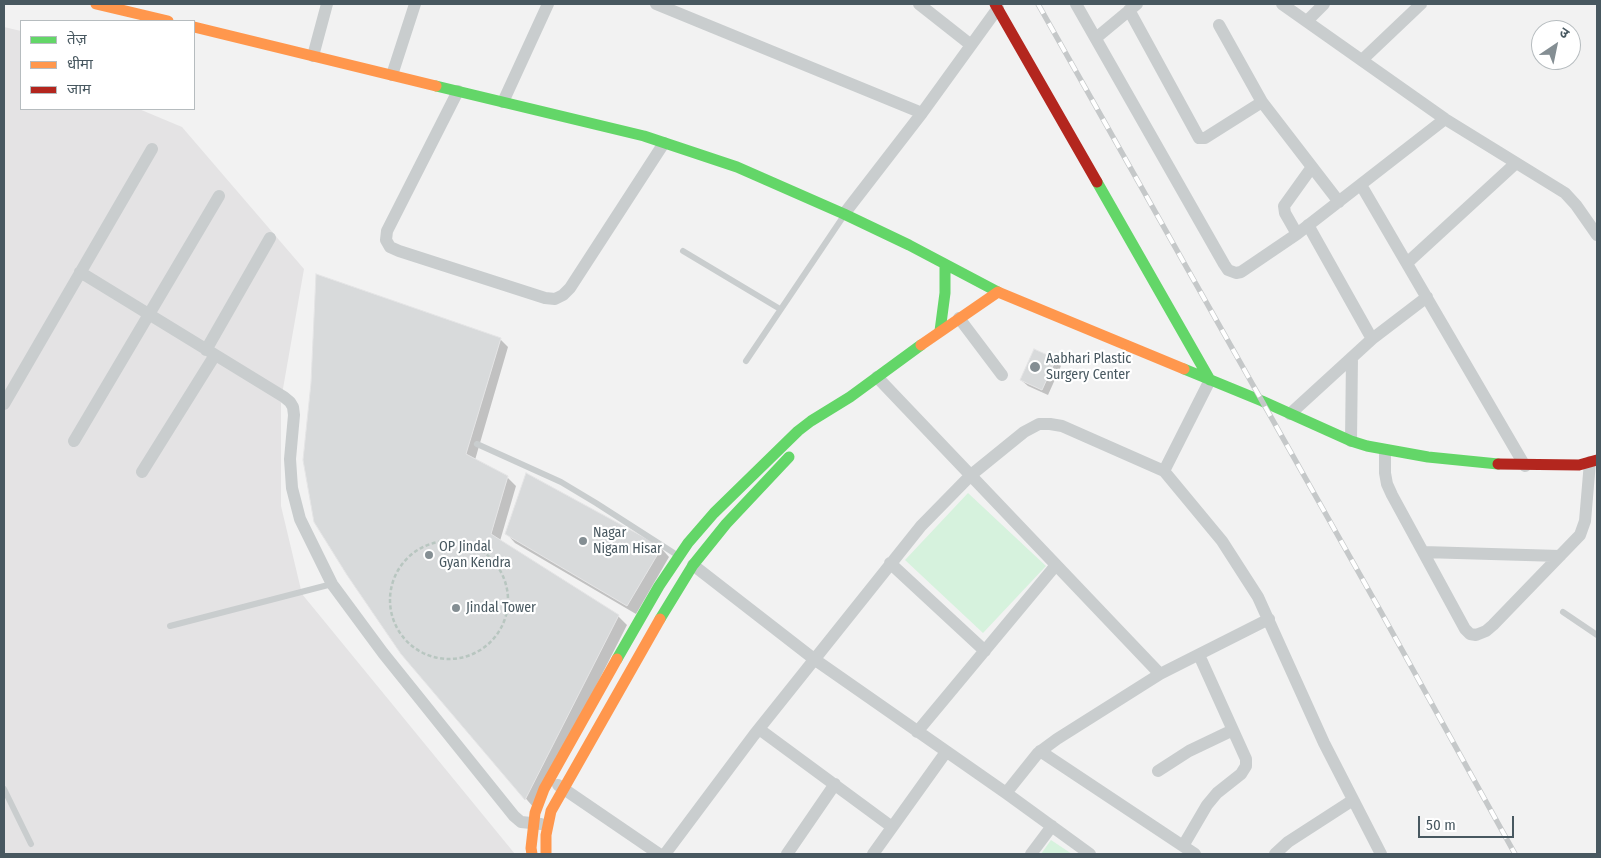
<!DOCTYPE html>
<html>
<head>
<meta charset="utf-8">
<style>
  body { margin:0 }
  #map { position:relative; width:1601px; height:858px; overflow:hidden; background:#f2f2f2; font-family:"Fira Sans Condensed","Noto Sans Devanagari",sans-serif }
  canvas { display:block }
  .frame { position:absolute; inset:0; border:5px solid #485860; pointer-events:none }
  .legend { position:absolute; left:20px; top:20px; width:175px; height:90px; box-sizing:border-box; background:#fff; border:1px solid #b6bcbf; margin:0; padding:6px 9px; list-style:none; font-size:15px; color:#485860 }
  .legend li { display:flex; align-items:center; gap:10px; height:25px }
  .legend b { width:25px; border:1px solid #b6bcbf }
  .north { position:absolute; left:1531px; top:20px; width:50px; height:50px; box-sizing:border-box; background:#fff; border:1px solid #b6bcbf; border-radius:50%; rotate:34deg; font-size:14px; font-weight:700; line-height:20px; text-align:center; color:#485860 }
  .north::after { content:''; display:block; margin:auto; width:18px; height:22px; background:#848e93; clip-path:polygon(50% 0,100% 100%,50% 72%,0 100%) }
  .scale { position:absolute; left:1418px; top:816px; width:96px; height:22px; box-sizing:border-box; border:2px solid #485860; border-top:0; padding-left:6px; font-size:15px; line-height:18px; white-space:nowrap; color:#485860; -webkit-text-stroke:4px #fff; paint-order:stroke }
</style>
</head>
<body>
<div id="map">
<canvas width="1601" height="858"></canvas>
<div class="frame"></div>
<ul class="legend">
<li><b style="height:6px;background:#63d668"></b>तेज़</li>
<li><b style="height:6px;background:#ff974d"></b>धीमा</li>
<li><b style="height:6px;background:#b3261e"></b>जाम</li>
</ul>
<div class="north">उ</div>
<div class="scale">50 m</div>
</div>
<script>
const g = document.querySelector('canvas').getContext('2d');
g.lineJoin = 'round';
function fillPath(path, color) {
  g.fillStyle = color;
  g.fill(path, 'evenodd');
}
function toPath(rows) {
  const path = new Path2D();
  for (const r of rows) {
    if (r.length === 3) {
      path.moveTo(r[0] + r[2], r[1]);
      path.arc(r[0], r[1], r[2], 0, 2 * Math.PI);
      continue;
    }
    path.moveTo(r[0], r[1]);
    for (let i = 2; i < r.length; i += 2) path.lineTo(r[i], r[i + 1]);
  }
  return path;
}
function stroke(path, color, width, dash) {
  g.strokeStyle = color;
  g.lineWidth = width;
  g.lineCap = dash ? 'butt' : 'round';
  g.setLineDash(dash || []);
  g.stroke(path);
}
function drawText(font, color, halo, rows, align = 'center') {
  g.font = font + ' "Fira Sans Condensed",sans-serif';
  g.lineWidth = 4.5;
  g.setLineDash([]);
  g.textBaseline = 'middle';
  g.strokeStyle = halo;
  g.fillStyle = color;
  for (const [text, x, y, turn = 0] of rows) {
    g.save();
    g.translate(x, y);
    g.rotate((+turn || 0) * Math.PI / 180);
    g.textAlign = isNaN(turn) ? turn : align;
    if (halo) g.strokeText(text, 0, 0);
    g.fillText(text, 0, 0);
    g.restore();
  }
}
fillPath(toPath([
  [4,27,21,31,21,109,139,109,182,127,304,269,281,400,281,506,302,594,515,854,4,854]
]), '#e4e3e4');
fillPath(toPath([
  [968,493,1046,566,983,633,905,560],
  [1051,840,1072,854,1041,854]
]), '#d6f2dd');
fillPath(toPath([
  [500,339,508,347,475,460,507,477,516,486,500,541,618,616,627,625,534,808,402,654],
  [1055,360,1061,366,1048,395,1028,386,1021,380],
  [507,534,661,548,669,557,636,614,515,543]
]), '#0003');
const building = toPath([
  [316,274,501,338,466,454,508,476,491,534,619,615,525,800,401,654,347,575,314,522,303,460,311,383,316,274],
  [1034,349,1056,359,1042,390,1020,380,1034,349],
  [526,473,662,547,627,606,505,534,526,473]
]);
fillPath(building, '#d8dadb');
stroke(building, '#e4e4e5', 1);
stroke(toPath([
  [449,600,59]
]), '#b8c6c0', 2.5, [4, 2.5]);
stroke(toPath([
  [683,251,780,309],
  [746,361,843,217],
  [477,444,561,482,596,503,677,555],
  [1563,612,1597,635],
  [170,626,332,584],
  [4,789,31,844]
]), '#c9cdce', 6);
stroke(toPath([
  [656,4,922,113],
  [919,4,971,45],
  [1076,4,1224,264,1228,270,1236,273,1241,272,1297,234,1445,119],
  [1282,4,1445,119,1565,193,1576,205,1597,235],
  [1129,10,1199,138,1205,138,1262,102],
  [1307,21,1324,4],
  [1219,25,1262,102,1339,202],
  [1096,38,1137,4],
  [313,56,327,4],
  [1362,60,1421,4],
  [392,75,415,4],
  [458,91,387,231,386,240,390,247,399,251,545,298,555,299,563,295,570,288,664,143],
  [503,102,548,4],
  [1361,185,1525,466],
  [844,214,922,113,998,8],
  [1308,225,1372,339],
  [1297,234,1285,213,1284,206,1312,167],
  [1407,263,1516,163],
  [80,272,284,397,290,402,293,407,294,415,290,459,292,488,300,519,332,584,383,653,514,816,521,822,541,824],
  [959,318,1002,375],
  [206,350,270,238],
  [877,377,1160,674],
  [4,404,152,149],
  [1290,414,1372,339,1427,297],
  [74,441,219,196],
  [1351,441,1352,357],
  [1385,450,1385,473,1387,484,1392,495,1465,629,1470,634,1476,635,1486,631,1493,625,1580,535,1585,521,1590,462],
  [1164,471,1210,380],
  [142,472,215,355],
  [1423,552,1560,556],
  [890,563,985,651],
  [693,565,814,659,1006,793,1090,854],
  [759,729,892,827],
  [917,732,1056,565],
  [1040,751,1195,854],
  [1158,771,1189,751,1233,730],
  [558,785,659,854],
  [1006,793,1038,753,1057,739,1160,674,1269,619],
  [1183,846,1207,805,1217,793,1241,774,1246,766,1246,759,1199,655],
  [665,854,754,735,921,526,971,475,1024,432,1039,424,1050,424,1062,426,1164,471,1222,541,1258,597,1324,743,1381,854],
  [787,854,835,784],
  [873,854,946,752],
  [1031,854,1052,826],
  [1275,854,1288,842,1353,800]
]), '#c9cdce', 12);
stroke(toPath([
  [436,86,644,136,737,167,844,214,909,245,998,292],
  [1097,182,1210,380],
  [940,331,945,293,945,264],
  [1184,369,1262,401,1351,441,1367,446,1428,457,1498,464],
  [660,619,693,565,726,524,789,457],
  [617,659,659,586,688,543,714,513,798,431,811,421,850,397,921,345]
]), '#63d668', 11);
stroke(toPath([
  [96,4,168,21],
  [194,27,436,86],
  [998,292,1184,369],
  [921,345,998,292],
  [532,854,531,848,535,813,544,789,617,659],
  [546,854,546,835,551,811,660,619]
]), '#ff974d', 11);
stroke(toPath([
  [995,4,1097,182],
  [1498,464,1579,465,1597,460]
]), '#b3261e', 11);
const rail = toPath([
  [1038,4,1381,612,1515,854]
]);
stroke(rail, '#c5c8c9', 5.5);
stroke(rail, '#fff', 4, [11]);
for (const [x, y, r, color] of [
  [1035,367,6,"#848e93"],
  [583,541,5,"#848e93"],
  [429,555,5,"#848e93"],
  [456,608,5,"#848e93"]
]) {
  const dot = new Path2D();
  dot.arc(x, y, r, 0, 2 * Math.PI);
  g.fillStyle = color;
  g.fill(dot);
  stroke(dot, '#fff', 2);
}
drawText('14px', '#485860', '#fff', [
  ["Aabhari Plastic",1046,359],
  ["Surgery Center",1046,375],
  ["Nagar",593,533],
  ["Nigam Hisar",593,549],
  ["OP Jindal",439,547],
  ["Gyan Kendra",439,563],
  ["Jindal Tower",466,608]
], 'left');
</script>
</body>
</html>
